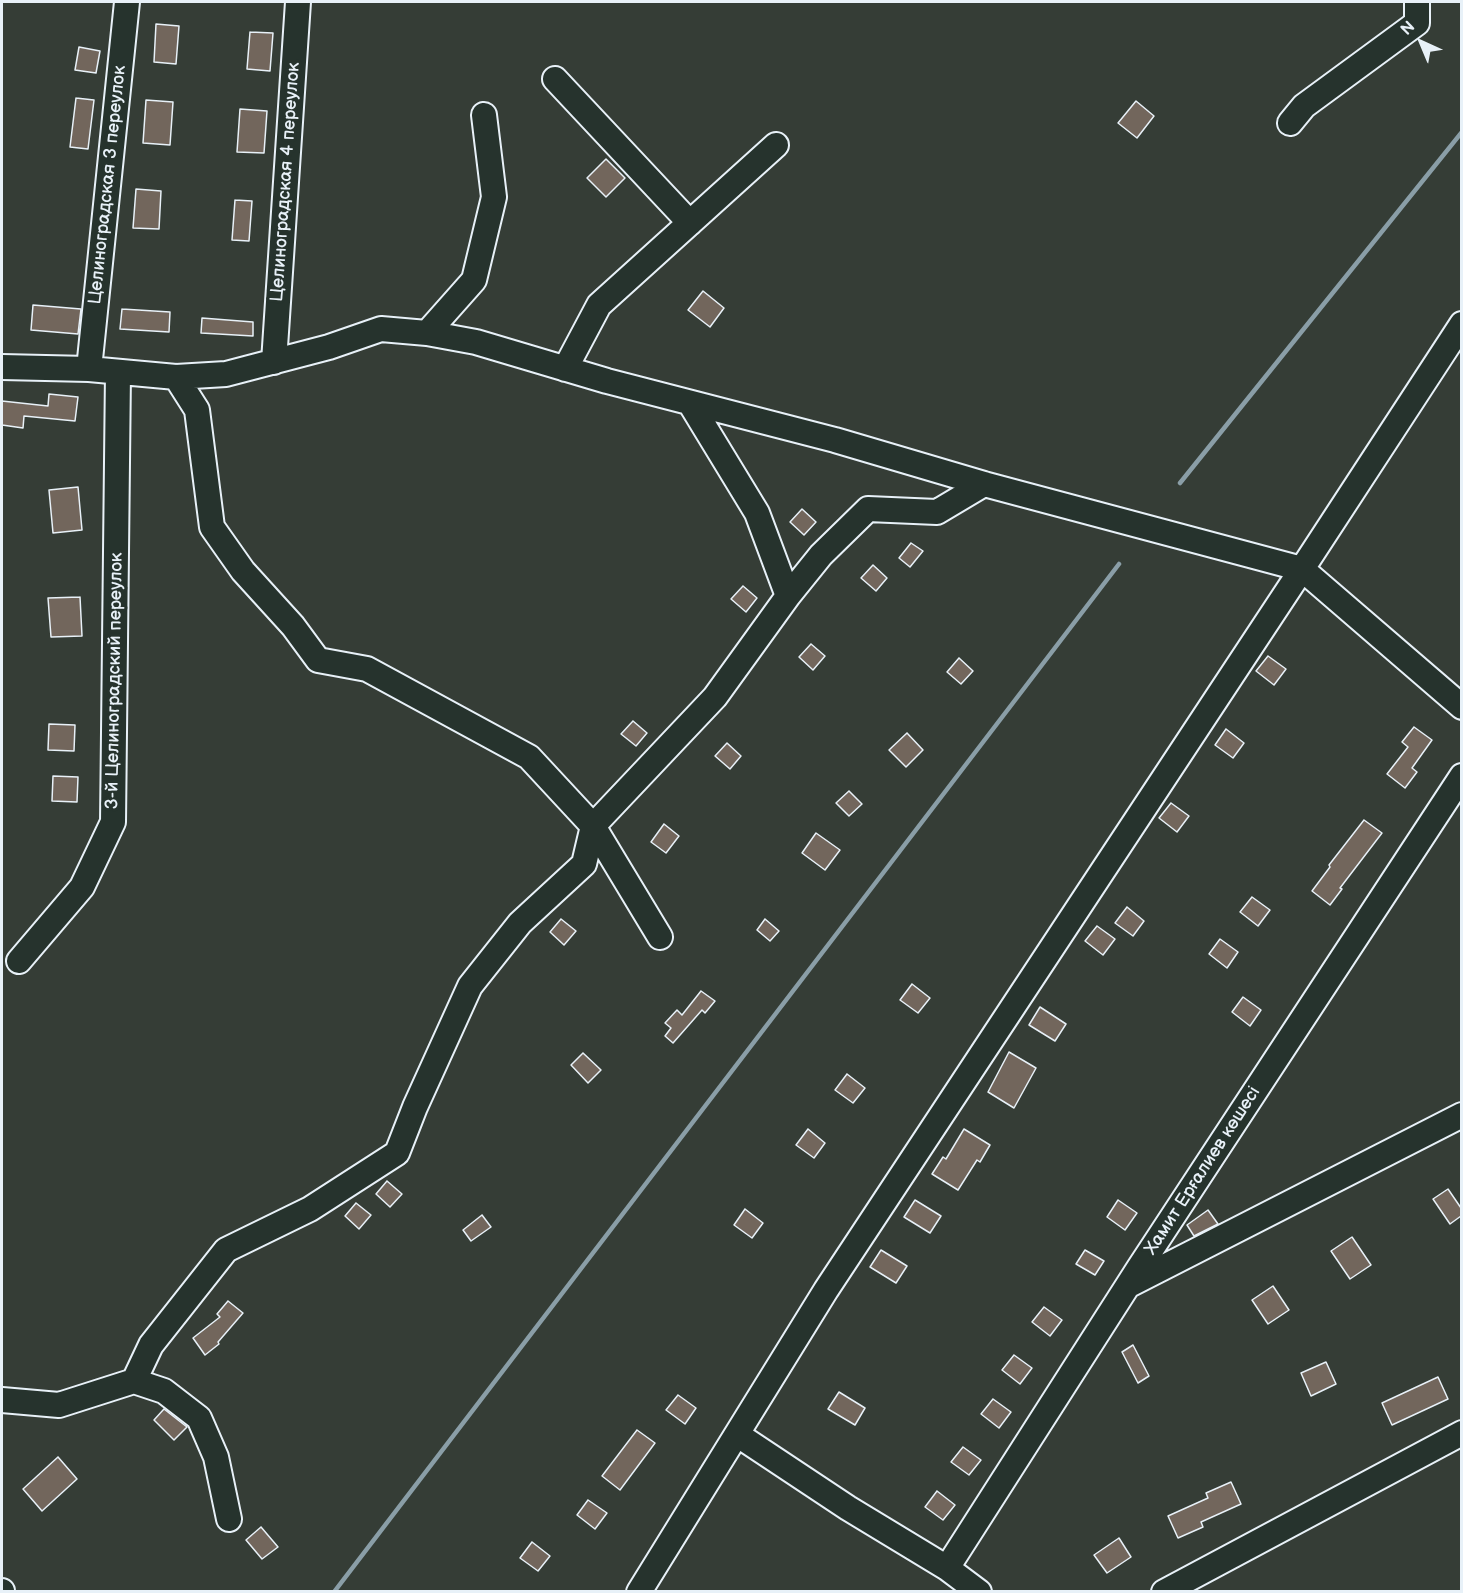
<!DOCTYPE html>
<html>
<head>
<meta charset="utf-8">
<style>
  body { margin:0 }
  #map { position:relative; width:1463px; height:1593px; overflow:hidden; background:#353d36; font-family:"Balsamiq Sans",sans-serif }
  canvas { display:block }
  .frame { position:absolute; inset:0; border:3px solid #e8f1f8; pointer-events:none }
  .north { position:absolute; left:1391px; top:12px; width:60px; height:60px; -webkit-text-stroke:4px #26332d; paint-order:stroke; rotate:316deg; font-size:16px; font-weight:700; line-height:24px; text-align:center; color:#e8f1f8 }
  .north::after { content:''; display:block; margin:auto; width:21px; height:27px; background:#e8f1f8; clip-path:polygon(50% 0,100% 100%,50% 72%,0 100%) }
</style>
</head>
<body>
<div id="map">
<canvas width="1463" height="1593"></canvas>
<div class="frame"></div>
<div class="north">N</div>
</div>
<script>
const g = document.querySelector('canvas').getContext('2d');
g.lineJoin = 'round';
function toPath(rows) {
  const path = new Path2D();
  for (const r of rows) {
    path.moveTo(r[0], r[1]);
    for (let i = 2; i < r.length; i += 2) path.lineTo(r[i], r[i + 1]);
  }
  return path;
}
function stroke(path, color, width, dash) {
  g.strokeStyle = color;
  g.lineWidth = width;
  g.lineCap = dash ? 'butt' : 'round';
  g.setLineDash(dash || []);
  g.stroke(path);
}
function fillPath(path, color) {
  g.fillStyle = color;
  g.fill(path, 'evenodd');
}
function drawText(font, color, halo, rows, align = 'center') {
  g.font = font + ' "Balsamiq Sans",sans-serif';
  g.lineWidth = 6;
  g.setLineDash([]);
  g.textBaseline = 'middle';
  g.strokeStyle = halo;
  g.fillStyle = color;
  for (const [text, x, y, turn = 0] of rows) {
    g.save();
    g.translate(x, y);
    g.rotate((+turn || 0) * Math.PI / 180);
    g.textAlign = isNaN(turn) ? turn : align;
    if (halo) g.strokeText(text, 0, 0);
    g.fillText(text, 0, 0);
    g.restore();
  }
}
stroke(toPath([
  [1180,483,1462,132],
  [334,1592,1119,564]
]), '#8a9ea7', 4.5);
const building = toPath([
  [156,24,179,26,176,64,154,62,156,24],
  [250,32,273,33,270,71,247,69,250,32],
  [79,47,100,51,96,73,75,70,79,47],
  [76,98,94,100,88,149,70,147,76,98],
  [146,100,173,102,170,145,143,143,146,100],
  [1136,101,1154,116,1137,138,1118,123,1136,101],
  [240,109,267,111,264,153,237,152,240,109],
  [606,159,625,178,606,197,587,178,606,159],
  [136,189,161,191,159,229,133,228,136,189],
  [235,200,252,201,249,241,232,240,235,200],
  [703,291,724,308,710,327,688,310,703,291],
  [33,305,81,309,78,334,31,330,33,305],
  [122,309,170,312,169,332,120,329,122,309],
  [202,318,253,322,253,336,201,333,202,318],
  [49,394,78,397,75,421,24,416,23,428,2,425,2,401,48,406,49,394],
  [78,487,82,530,53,533,49,490,78,487],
  [802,509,816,522,804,535,790,522,802,509],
  [911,543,923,551,910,567,899,558,911,543],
  [873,565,887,578,876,591,861,578,873,565],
  [743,586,757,598,746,612,731,599,743,586],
  [80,597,82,636,51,637,48,598,80,597],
  [811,644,825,656,813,670,799,657,811,644],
  [1268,656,1286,669,1274,685,1256,671,1268,656],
  [959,658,973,671,961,684,947,672,959,658],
  [633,721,647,733,636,746,621,734,633,721],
  [49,724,75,725,74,751,48,750,49,724],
  [1414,727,1432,740,1412,768,1417,772,1405,788,1387,774,1408,747,1402,742,1414,727],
  [1226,729,1244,743,1233,758,1215,745,1226,729],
  [907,733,923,750,906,767,889,750,907,733],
  [727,743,741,756,730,769,715,756,727,743],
  [53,776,78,777,77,802,52,801,53,776],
  [849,791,862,804,849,816,836,803,849,791],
  [1171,803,1189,816,1177,832,1159,818,1171,803],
  [1364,820,1382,833,1340,888,1342,889,1330,905,1312,891,1330,867,1329,865,1364,820],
  [664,824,679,836,666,853,651,842,664,824],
  [816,833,840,850,825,870,802,853,816,833],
  [1252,897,1270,910,1258,926,1240,912,1252,897],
  [1127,907,1144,921,1133,936,1115,923,1127,907],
  [561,919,576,931,564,945,550,932,561,919],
  [765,919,779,931,770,941,757,930,765,919],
  [1097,926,1115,939,1103,955,1085,941,1097,926],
  [1220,939,1238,952,1227,968,1209,954,1220,939],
  [912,984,930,998,918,1013,900,1000,912,984],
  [701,991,715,1001,705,1013,702,1010,673,1043,665,1036,671,1028,665,1023,677,1010,682,1015,701,991],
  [1243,997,1261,1010,1250,1026,1232,1012,1243,997],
  [1040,1007,1066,1024,1055,1041,1029,1025,1040,1007],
  [1009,1052,1036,1068,1014,1108,988,1092,1009,1052],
  [583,1053,601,1070,588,1083,571,1065,583,1053],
  [847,1074,865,1088,853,1103,835,1090,847,1074],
  [808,1129,825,1143,814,1158,796,1145,808,1129],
  [964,1129,990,1145,980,1162,977,1160,958,1190,932,1174,943,1157,946,1159,964,1129],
  [387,1181,402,1194,390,1207,376,1194,387,1181],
  [1448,1189,1461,1208,1461,1216,1450,1224,1433,1199,1448,1189],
  [915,1200,941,1216,930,1233,904,1217,915,1200],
  [1118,1200,1137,1213,1125,1230,1107,1217,1118,1200],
  [356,1203,371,1215,359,1229,345,1216,356,1203],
  [745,1209,763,1223,752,1238,734,1225,745,1209],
  [1208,1210,1218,1224,1194,1236,1187,1225,1208,1210],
  [482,1215,491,1227,471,1241,463,1230,482,1215],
  [1352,1237,1371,1265,1350,1279,1331,1251,1352,1237],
  [881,1250,907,1266,896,1283,870,1267,881,1250],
  [1085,1250,1104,1261,1095,1275,1076,1264,1085,1250],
  [1273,1286,1289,1310,1268,1324,1252,1300,1273,1286],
  [228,1301,243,1313,218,1342,219,1344,205,1355,193,1338,220,1317,217,1314,228,1301],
  [1044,1307,1062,1320,1050,1336,1032,1322,1044,1307],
  [1133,1345,1149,1376,1138,1383,1122,1352,1133,1345],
  [1014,1355,1032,1368,1020,1384,1002,1370,1014,1355],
  [1326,1362,1336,1384,1311,1396,1301,1373,1326,1362],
  [1438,1377,1448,1399,1392,1425,1382,1403,1438,1377],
  [839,1392,865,1408,855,1425,828,1409,839,1392],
  [678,1395,696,1408,685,1424,666,1410,678,1395],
  [993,1399,1011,1412,999,1428,981,1414,993,1399],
  [164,1409,187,1427,174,1440,154,1420,164,1409],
  [637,1430,655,1443,620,1490,602,1476,637,1430],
  [963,1447,981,1460,969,1475,951,1462,963,1447],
  [58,1457,77,1479,42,1511,23,1489,58,1457],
  [1231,1482,1241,1504,1201,1522,1203,1527,1178,1538,1168,1516,1208,1498,1206,1493,1231,1482],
  [937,1491,955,1505,943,1520,925,1507,937,1491],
  [588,1500,607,1513,595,1529,577,1515,588,1500],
  [261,1527,278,1547,262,1559,246,1540,261,1527],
  [1119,1538,1131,1557,1107,1573,1094,1555,1119,1538],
  [532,1542,550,1556,538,1571,520,1558,532,1542]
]);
fillPath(building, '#72665c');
stroke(building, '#e8f1f8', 1.5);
const minor = toPath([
  [555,79,690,223],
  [1290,123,1304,106,1417,23,1417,2],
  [427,333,474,280,494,197,484,115],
  [274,362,298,2],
  [2,367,89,369,176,377,226,374,329,347,381,329,427,333,476,342,607,381,835,440,984,484,1302,569,1462,707],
  [89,369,127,2],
  [565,369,599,305,776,145],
  [176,377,197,410,212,527,243,571,293,626,318,660,367,669,529,757,593,826,660,937],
  [690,403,757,513,788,596],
  [19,961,82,887,113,822,118,372],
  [1129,1285,1462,1115],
  [2,1400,59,1405,134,1381],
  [738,1435,848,1508,947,1568,979,1592],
  [229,1519,216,1457,199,1418,164,1391,134,1381,151,1345,226,1250,310,1209,397,1153,415,1107,470,986,520,923,584,864,593,826,715,697,788,596,821,555,868,509,937,512,984,484],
  [947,1568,1139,1268,1462,776],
  [2,1591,2,1592],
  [639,1592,826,1290,1302,569,1462,324],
  [1164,1592,1462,1433]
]);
stroke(minor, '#e8f1f8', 28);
stroke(minor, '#26332d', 24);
drawText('18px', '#e8f1f8', '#26332d', [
  ["Целиноградская 4 переулок",286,182,-86],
  ["Целиноградская 3 переулок",108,185,-84],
  ["3-й Целиноградский переулок",115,681,-89],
  ["Хамит Ерғалиев көшесі",1203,1171,-57]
]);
</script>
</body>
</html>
